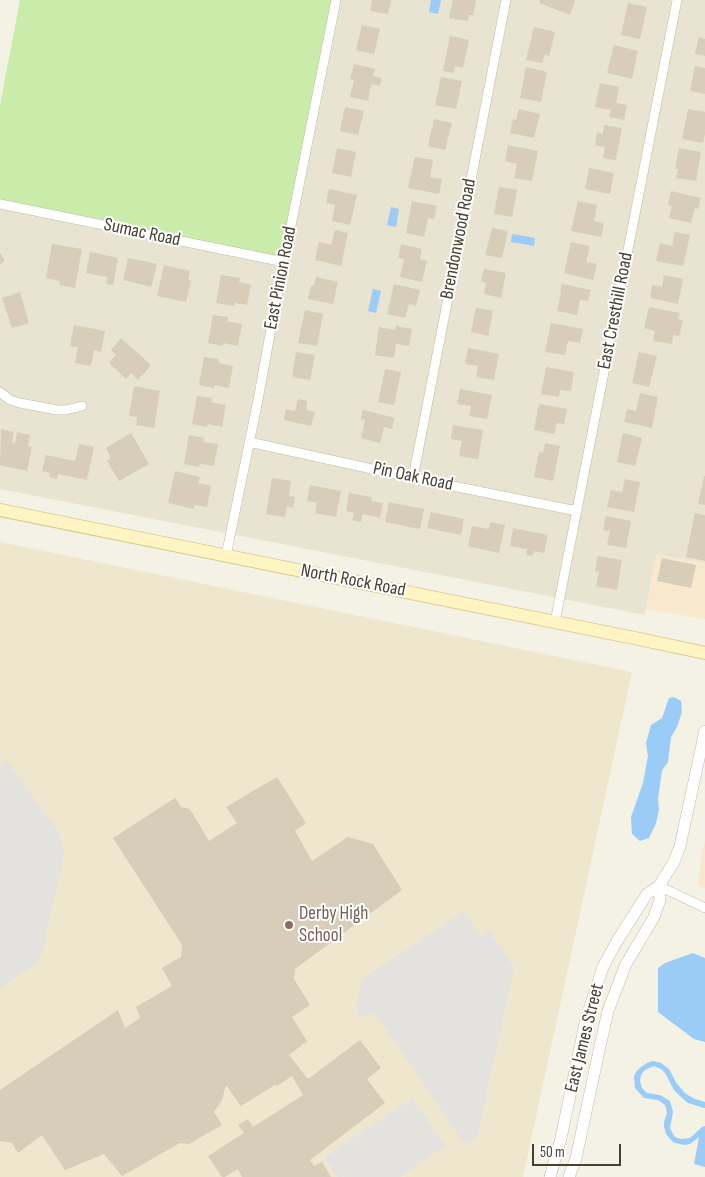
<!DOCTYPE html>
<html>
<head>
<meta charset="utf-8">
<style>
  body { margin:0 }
  #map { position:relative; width:705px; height:1177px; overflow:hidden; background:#f4f1e5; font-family:"Sofia Sans Condensed",sans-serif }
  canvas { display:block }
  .scale { position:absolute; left:532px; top:1144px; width:89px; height:22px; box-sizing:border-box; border:2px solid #474134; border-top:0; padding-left:6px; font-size:15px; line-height:18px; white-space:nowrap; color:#474134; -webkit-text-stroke:4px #fff; paint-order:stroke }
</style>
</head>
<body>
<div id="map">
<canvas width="705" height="1177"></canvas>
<div class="scale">50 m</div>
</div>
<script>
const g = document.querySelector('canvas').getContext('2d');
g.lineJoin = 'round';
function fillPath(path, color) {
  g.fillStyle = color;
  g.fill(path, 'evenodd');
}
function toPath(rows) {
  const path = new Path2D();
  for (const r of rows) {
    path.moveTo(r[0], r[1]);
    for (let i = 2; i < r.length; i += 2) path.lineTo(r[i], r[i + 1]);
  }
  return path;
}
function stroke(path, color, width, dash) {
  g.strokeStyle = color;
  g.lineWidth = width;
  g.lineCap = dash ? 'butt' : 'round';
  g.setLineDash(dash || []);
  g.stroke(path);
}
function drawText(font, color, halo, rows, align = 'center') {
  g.font = font + ' "Sofia Sans Condensed",sans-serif';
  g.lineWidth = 4;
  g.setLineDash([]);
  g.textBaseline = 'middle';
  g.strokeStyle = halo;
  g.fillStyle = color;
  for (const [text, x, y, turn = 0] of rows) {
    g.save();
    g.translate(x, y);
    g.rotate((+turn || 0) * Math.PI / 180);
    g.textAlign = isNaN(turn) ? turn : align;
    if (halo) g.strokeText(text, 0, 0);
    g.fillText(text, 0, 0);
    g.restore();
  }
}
fillPath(toPath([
  [336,0,705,0,705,563,657,555,645,615,0,489,0,205]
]), '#e9e3d2');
fillPath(toPath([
  [656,554,705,563,705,619,646,609],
  [705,841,705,888,698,884,702,852]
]), '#f8e9ce');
fillPath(toPath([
  [0,542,632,672,523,1177,0,1177]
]), '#efe7cd');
fillPath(toPath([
  [20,0,336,0,284,262,0,204,0,105]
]), '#caecaa');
fillPath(toPath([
  [7,761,60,834,64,854,42,955,34,965,0,988,0,766],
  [465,911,480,936,489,931,514,968,478,1134,469,1144,464,1143,374,1012,360,1018,355,1007,363,979,371,973],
  [413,1098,445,1146,400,1177,337,1177,325,1157]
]), '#e4e2de');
fillPath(toPath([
  [431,0,441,0,438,14,429,12],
  [391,207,399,209,396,227,387,225],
  [512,234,535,238,534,246,511,242],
  [373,289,381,291,376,313,368,311],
  [674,697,681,701,682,712,677,727,671,737,668,762,662,770,658,799,659,810,656,823,649,838,640,841,632,834,631,817,643,783,648,756,646,743,651,725,662,718,669,698],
  [693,953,705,958,705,1042,694,1039,658,1012,658,968,665,963],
  [653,1061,661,1063,669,1069,677,1084,686,1094,695,1099,705,1102,705,1108,704,1108,688,1103,682,1098,674,1090,665,1073,661,1069,654,1066,649,1068,645,1070,641,1075,640,1081,642,1088,647,1093,660,1095,670,1101,673,1112,670,1128,673,1134,675,1137,681,1139,690,1138,702,1127,705,1126,705,1167,694,1164,699,1137,690,1144,685,1145,675,1143,672,1141,666,1134,664,1127,664,1122,667,1113,665,1105,658,1100,644,1098,635,1088,634,1076,636,1072,641,1067,647,1063]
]), '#9bcbf7');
fillPath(toPath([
  [372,0,391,0,388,14,370,11],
  [453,0,476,0,473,15,469,15,468,21,449,18],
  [540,0,575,0,570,15,539,3],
  [628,3,647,7,640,39,621,35],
  [362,25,380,29,374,54,356,50],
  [534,27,555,32,549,56,545,54,542,63,526,60],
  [450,36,469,40,463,68,455,66,454,73,443,71],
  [699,37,705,39,705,56,695,54],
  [614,45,638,51,632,79,607,73],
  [354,64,375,69,373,76,382,78,380,86,371,84,368,101,350,97,354,80,350,79],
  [695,66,705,68,705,94,690,91],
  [526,67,547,72,541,102,520,98],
  [441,77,462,81,456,109,435,105],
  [600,83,619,87,616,103,627,105,624,120,609,117,611,110,595,107],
  [345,107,364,111,358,135,340,131],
  [519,109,540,114,534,138,510,133,513,119,516,120],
  [688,109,705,112,705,134,703,143,682,139],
  [434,119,452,123,445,150,428,146],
  [604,125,622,128,616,160,603,158,605,147,595,145,597,133,603,134],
  [508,145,538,151,532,181,514,178,517,164,505,161],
  [337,148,356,152,351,177,332,173],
  [679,148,701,152,696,181,676,178,678,169,675,169],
  [415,157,433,160,430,177,442,179,439,194,408,188],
  [589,168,614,173,610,194,585,189],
  [499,187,517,190,512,217,494,214],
  [329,189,357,195,350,225,332,221,335,205,326,203],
  [671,191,701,198,698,209,695,208,691,223,669,218,672,206,668,205],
  [412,201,437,206,434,219,428,218,424,237,406,233],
  [578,201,597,205,594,221,604,223,601,237,571,231],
  [492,228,508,231,502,258,485,255],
  [335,230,348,233,341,266,315,260,319,242,331,245],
  [675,232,690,235,683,266,656,261,660,243,672,246],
  [571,242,590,246,586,262,597,264,593,280,564,273],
  [52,244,82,249,75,288,59,285,60,281,46,278],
  [401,244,422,249,420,259,427,261,422,282,400,277,404,259,398,258],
  [90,252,118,258,113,285,106,284,107,277,86,273],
  [0,253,5,260,0,264],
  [128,258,157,264,151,287,123,280],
  [164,265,190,271,188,280,191,281,186,302,157,296],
  [484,269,506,273,501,298,484,294,486,283,481,281],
  [221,275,240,278,239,282,251,285,247,305,235,303,234,306,216,303],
  [664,275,683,279,678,304,650,298,652,285,662,287],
  [316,277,338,282,333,304,308,299,311,286,314,286],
  [394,284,420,290,416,306,409,304,405,318,387,314],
  [562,284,591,290,588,301,580,300,577,315,557,311,561,293,560,293],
  [20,292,29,323,12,328,2,298],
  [649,307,680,313,678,319,683,320,679,336,673,335,672,344,653,341,655,331,644,328],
  [476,308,493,311,488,336,471,332],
  [305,310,323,314,317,346,298,343],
  [213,315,228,317,227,321,242,324,238,346,223,343,223,346,208,343],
  [551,323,583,329,580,343,568,341,565,355,545,352],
  [74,325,105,331,101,352,94,350,91,366,75,363,78,347,70,346],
  [396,326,412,329,409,346,396,344,394,358,375,355,379,327,395,330],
  [121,338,151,365,138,380,131,373,126,379,109,363,116,355,111,350],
  [468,348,499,354,494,380,476,377,478,366,465,364],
  [296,352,315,355,310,380,292,377],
  [639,352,657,356,649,387,632,383],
  [204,357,219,359,218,363,233,366,229,388,215,385,214,388,199,385],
  [546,367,574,372,571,391,560,390,559,397,541,394],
  [385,369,401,372,394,405,378,402],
  [134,386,160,391,154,428,136,425,137,417,129,416],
  [460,389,492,395,487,419,469,416,471,406,457,404],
  [640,393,658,397,652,428,624,422,627,409,636,411],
  [197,396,212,398,211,402,226,405,222,427,208,424,207,427,192,424],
  [298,399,307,401,306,410,315,412,311,426,284,420,286,409,295,411],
  [539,404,567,409,564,424,557,423,554,434,534,430],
  [363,410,395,418,392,429,384,427,380,443,361,438,365,420,361,419],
  [453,425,483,430,478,459,459,456,462,441,451,439],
  [1,429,14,432,12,442,15,443,17,432,30,435,28,446,32,447,27,471,0,465],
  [131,433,149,464,119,481,107,461,111,458,106,448],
  [623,433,642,438,635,466,617,462],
  [189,435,204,438,203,442,218,444,214,466,200,464,199,467,184,464],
  [545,443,560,446,553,481,534,477,539,452,543,453],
  [79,444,94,447,87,480,58,474,57,479,49,477,50,473,42,471,46,455,75,461],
  [175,471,200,477,198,483,211,486,207,507,194,505,194,509,168,503],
  [704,476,705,476,705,505,698,504],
  [272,478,291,481,289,496,295,497,293,508,287,506,285,517,266,514],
  [625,479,640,482,634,512,607,507,611,490,622,492],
  [310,485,341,491,336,517,315,513,317,503,307,501],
  [349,493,372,497,371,501,383,503,380,518,363,514,361,522,352,520,354,513,346,511],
  [389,502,424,509,420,529,385,522],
  [431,512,464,519,461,535,427,528],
  [695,513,705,515,705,561,686,557],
  [606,516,631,521,626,548,607,545,610,531,603,530],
  [490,522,505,525,499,553,468,546,472,526,489,529],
  [513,528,548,535,544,553,534,551,533,556,526,555,527,549,510,546],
  [598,556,622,560,617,590,596,586,599,572,595,571],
  [662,558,696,565,691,588,657,581],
  [277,777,306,823,295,831,312,861,348,837,373,844,402,890,295,969,294,979,310,1005,292,1017,307,1041,289,1055,308,1079,360,1040,381,1068,367,1079,385,1103,310,1160,314,1166,322,1162,331,1177,242,1177,238,1169,225,1177,222,1177,208,1156,244,1133,238,1125,248,1119,253,1127,303,1095,292,1076,277,1086,275,1085,241,1106,226,1085,222,1100,214,1112,222,1125,189,1144,180,1143,122,1176,104,1154,65,1170,42,1135,18,1153,12,1143,0,1141,0,1090,118,1010,125,1028,140,1018,136,1007,172,986,162,968,181,957,182,945,113,838,175,798,181,807,190,809,209,841,237,823,226,807]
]), '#d7cdb9');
const minor = toPath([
  [0,204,284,262],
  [0,392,10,400,20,403,57,410,66,410,82,406],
  [249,442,413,478,577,511],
  [413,478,506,0],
  [226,556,258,400,276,301,336,0],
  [555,622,677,0],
  [659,886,705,908]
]);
const tertiary = toPath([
  [659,886,674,862,680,846,705,731],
  [550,1177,561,1138,586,1019,603,967,617,941,647,894,659,886,660,900,654,917,626,964,608,1011,599,1051,576,1158,569,1177]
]);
const secondary = toPath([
  [0,510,639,639,705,653]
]);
stroke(minor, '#c0b9a7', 10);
stroke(tertiary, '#c0b9a7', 12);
stroke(secondary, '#d8ca90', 14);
stroke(minor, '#fff', 9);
stroke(tertiary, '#fff', 11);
stroke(secondary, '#fff5c4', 12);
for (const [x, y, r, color] of [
  [289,925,5,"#8d6e63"]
]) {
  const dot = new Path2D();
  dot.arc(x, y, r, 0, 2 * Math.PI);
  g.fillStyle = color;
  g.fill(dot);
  stroke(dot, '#fff', 2);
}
drawText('19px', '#474134', '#fff', [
  ["Sumac Road",142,233,12],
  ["Brendonwood Road",459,239,-79],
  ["East Pinion Road",281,278,-79],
  ["East Cresthill Road",616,311,-79],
  ["Pin Oak Road",413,477,12],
  ["North Rock Road",353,581,11],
  ["East James Street",585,1038,-76]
]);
drawText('19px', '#785e54', '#fff', [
  ["Derby High",299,914],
  ["School",299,936]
], 'left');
</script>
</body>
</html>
